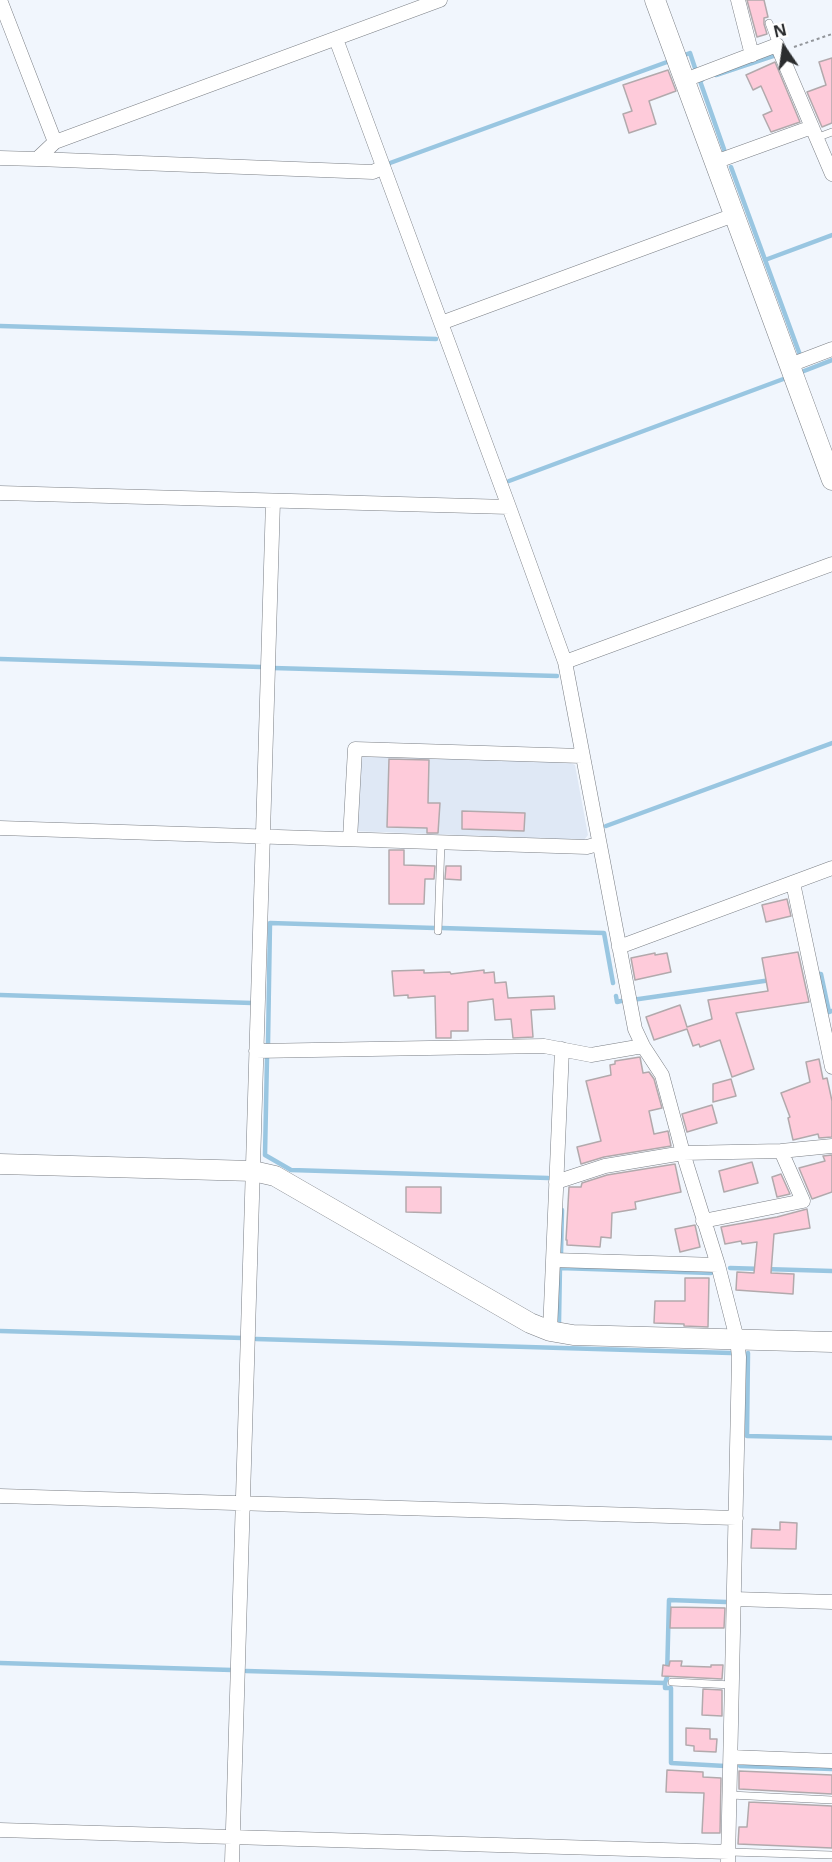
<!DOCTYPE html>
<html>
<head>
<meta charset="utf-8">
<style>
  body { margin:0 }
  #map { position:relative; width:832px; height:1862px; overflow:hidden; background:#f1f6fd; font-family:"Open Sans",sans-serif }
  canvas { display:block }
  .north { position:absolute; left:754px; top:18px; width:60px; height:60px; -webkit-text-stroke:4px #fff; paint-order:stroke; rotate:347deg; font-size:16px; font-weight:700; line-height:24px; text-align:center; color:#2b2d2f }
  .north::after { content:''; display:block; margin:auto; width:21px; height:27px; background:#2b2d2f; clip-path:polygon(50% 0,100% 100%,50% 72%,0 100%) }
</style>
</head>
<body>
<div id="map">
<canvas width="832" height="1862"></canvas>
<div class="north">N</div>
</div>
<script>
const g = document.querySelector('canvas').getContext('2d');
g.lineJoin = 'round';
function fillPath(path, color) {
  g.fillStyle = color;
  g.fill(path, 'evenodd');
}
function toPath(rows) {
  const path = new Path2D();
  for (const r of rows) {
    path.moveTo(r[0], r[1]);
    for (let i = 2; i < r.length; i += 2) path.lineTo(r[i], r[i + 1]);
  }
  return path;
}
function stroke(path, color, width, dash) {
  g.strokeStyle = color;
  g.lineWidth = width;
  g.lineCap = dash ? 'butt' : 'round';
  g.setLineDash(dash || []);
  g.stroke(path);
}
fillPath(toPath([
  [358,753,564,760,575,765,588,835,584,840,355,831]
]), '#dfe8f5');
stroke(toPath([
  [685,55,690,53,695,68],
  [716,75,773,56],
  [702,80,700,81,725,152],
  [390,163,667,62],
  [731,167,800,355],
  [765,260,832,235],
  [0,326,436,339],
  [804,371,832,360],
  [509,481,786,378],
  [0,659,261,667],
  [273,668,557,676],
  [606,826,832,743],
  [442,928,604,933,613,983],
  [817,974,821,974,829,1012,832,1011],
  [0,995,252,1003],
  [616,996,617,1002,621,1001],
  [632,1000,771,980],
  [268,1044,270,923,435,928],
  [267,1058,265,1155,291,1170,548,1178],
  [561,1254,562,1210],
  [560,1268,711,1273],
  [730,1268,832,1271],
  [559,1322,560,1266],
  [0,1331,243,1338],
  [256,1339,731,1353],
  [748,1353,747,1436,832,1438],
  [0,1663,232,1670],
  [246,1671,665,1683,665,1688,671,1688,671,1763,725,1766],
  [665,1683,667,1677,669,1600,726,1602],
  [740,1766,832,1769]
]), '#99c6e1', 4.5);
const building = toPath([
  [747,0,764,0,768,17,764,18,764,24,767,34,757,37,747,0],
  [832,58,832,123,822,127,807,92,826,85,819,62,832,58],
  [775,62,800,122,771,132,763,115,772,111,761,86,753,90,746,75,775,62],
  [668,70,676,91,649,101,656,124,629,133,623,114,632,111,623,85,668,70],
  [389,759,429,760,428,803,440,803,438,833,427,833,427,828,387,827,389,759],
  [462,811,525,813,524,831,462,829,462,811],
  [389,850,404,850,404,865,435,866,434,879,425,879,424,904,389,904,389,850],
  [446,866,461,866,461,880,445,879,446,866],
  [787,899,791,916,766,922,762,905,787,899],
  [798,952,809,1002,736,1013,754,1069,732,1077,720,1040,700,1047,699,1044,693,1046,687,1029,654,1040,646,1017,680,1005,687,1027,712,1019,708,1000,768,991,762,958,798,952],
  [655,953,655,955,667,953,671,972,635,980,631,958,655,953],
  [424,970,424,973,450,972,451,974,484,970,484,973,494,972,495,983,506,982,508,998,554,996,555,1009,531,1010,533,1037,513,1038,511,1019,495,1020,493,999,468,1002,468,1031,451,1031,451,1038,436,1038,435,996,408,998,408,995,394,996,392,971,424,970],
  [640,1057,643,1073,649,1072,654,1079,662,1108,649,1111,654,1134,668,1131,671,1146,604,1157,581,1164,577,1147,601,1141,586,1081,611,1075,610,1065,615,1064,615,1061,640,1057],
  [819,1059,823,1079,827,1078,832,1101,832,1137,819,1138,818,1134,793,1140,788,1118,790,1117,781,1093,810,1082,806,1062,819,1059],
  [731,1079,736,1096,713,1102,713,1084,731,1079],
  [712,1105,717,1123,687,1132,682,1114,712,1105],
  [832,1155,832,1192,812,1199,799,1168,825,1161,823,1156,832,1155],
  [752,1162,758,1183,724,1192,719,1171,752,1162],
  [675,1164,681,1192,635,1202,636,1209,612,1213,611,1238,601,1237,600,1247,567,1245,567,1240,566,1240,569,1187,581,1187,582,1183,607,1175,675,1164],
  [781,1174,790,1194,777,1197,772,1177,781,1174],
  [406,1187,441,1187,441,1213,406,1212,406,1187],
  [807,1209,810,1228,774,1234,771,1273,794,1274,793,1294,736,1290,737,1272,754,1273,757,1242,742,1244,741,1241,725,1244,721,1227,777,1217,807,1209],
  [695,1225,700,1247,680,1252,675,1229,695,1225],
  [685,1278,709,1278,708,1327,684,1326,684,1324,654,1323,655,1301,685,1301,685,1278],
  [780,1522,797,1523,796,1549,751,1548,752,1529,780,1530,780,1522],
  [671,1607,725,1608,724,1628,670,1628,671,1607],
  [670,1661,682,1661,681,1666,711,1667,711,1665,723,1665,722,1679,662,1676,663,1665,669,1666,670,1661],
  [703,1689,722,1690,722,1716,702,1715,703,1689],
  [686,1728,710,1729,710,1739,717,1739,716,1752,694,1751,694,1746,686,1745,686,1728],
  [667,1770,703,1772,703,1777,721,1778,720,1833,702,1833,704,1793,666,1792,667,1770],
  [739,1771,832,1775,832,1794,739,1789,739,1771],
  [749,1802,832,1806,832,1848,738,1844,739,1827,747,1827,749,1802]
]);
fillPath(building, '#fecbda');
stroke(building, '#b2a9ac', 1.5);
const lane = toPath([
  [769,23,777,45],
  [816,138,832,132],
  [438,931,441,842],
  [672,1682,732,1685],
  [730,1795,832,1800],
  [729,1852,832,1855]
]);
const street = toPath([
  [0,0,55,142],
  [738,0,752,55],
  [336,39,509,507,565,662,635,1029,643,1046,662,1075,683,1153,718,1265,737,1339,739,1357,728,1862],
  [685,80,777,45,832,174],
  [0,158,37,159,55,142,440,0],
  [37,159,373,172,383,167],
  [715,162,812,127],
  [441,323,734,215],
  [790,365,832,349],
  [0,493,509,507],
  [565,662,832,564],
  [0,828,587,847,598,844],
  [350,839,355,749,582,756],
  [793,883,832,1067],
  [619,947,832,868],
  [256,1051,544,1046,591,1055,643,1046],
  [556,1182,605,1166,683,1153,781,1151,832,1146],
  [703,1221,803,1201,781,1151],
  [553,1260,718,1265],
  [550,1331,562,1049],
  [0,1496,736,1518],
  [734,1599,832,1602],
  [731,1757,832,1761],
  [0,1830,729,1852],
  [232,1862,273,501]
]);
const secondary = toPath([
  [655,0,832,480],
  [0,1164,253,1171,275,1176,530,1323,550,1331,573,1335,832,1342]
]);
stroke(lane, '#7b7f85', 8);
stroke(street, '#7b7f85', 15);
stroke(secondary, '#7b7f85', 21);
stroke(toPath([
  [794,47,832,34]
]), '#92959a', 2, [3, 3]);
stroke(lane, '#fff', 7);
stroke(street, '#fff', 14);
stroke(secondary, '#fff', 20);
</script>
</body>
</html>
